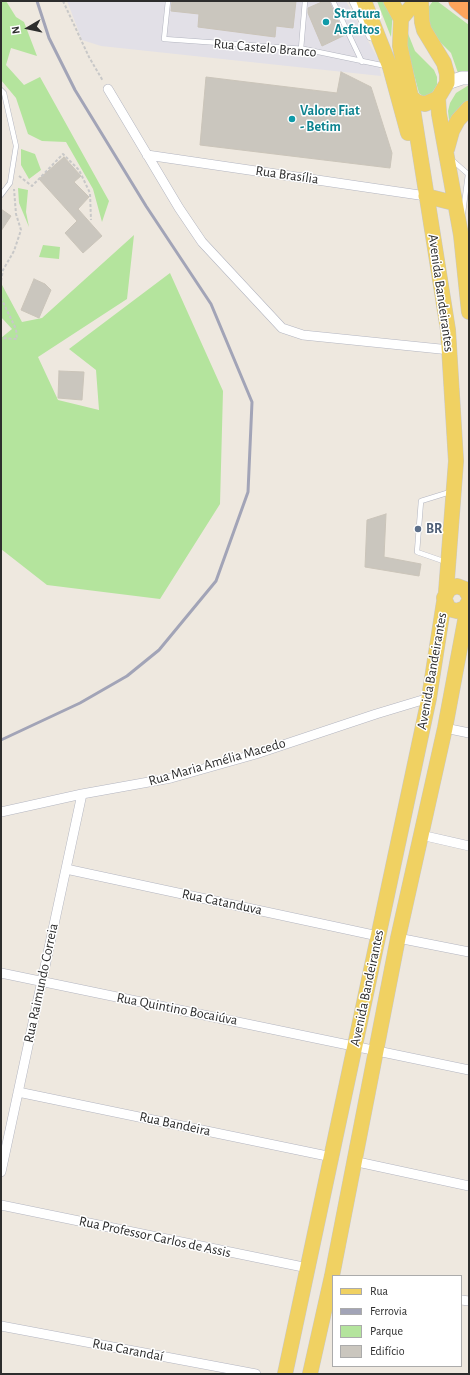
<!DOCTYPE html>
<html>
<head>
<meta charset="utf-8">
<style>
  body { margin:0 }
  #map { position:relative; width:470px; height:1375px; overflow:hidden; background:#eee8df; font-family:"Alegreya Sans",sans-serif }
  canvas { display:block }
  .frame { position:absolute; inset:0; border:2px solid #2d2d2d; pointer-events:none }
  .legend { position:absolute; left:332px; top:1275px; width:130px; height:92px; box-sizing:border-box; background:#fff; border:1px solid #ababab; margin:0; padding:5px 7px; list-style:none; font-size:12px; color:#2d2d2d }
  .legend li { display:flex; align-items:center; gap:8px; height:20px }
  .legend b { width:20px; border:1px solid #ababab }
  .north { position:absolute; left:8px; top:8px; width:40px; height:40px; -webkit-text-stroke:3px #fff; paint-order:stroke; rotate:261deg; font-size:11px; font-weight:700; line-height:16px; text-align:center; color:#2d2d2d }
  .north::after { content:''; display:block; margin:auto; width:14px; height:18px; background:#2d2d2d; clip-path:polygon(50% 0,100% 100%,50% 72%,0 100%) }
</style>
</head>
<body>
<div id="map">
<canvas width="470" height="1375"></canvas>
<div class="frame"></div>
<ul class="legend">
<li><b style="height:5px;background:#f0d162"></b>Rua</li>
<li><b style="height:5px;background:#a2a4b7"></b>Ferrovia</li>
<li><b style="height:11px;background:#b4e49d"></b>Parque</li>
<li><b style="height:11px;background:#cac6be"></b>Edifício</li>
</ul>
<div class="north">N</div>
</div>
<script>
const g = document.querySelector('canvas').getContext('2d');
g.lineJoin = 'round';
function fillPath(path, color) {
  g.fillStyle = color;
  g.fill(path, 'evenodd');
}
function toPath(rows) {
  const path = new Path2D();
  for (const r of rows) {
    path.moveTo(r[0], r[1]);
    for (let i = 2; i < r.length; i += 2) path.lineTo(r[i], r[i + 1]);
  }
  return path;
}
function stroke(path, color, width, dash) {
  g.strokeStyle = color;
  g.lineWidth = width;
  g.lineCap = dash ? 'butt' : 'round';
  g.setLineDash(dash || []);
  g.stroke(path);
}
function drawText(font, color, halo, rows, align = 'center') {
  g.font = font + ' "Alegreya Sans",sans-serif';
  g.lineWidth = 3;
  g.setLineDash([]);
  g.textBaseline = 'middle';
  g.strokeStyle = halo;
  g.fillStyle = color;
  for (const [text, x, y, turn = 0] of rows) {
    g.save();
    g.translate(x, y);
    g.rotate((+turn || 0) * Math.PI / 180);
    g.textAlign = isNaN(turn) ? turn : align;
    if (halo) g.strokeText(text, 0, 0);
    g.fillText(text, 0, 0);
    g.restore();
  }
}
fillPath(toPath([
  [67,1,346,1,378,59,381,76,101,46,82,40]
]), '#e2e0e7');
fillPath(toPath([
  [1,1,6,1,16,17,24,22,37,56,11,48,6,65,24,85,40,77,109,201,102,222,93,189,66,142,42,141,28,134,16,98,1,80],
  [377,1,387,1,393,10,391,37],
  [433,1,437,1,469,25,469,74,458,73,451,53,432,34,424,13],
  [407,31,415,51,434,70,437,77,437,85,430,96,424,97,419,93,405,41],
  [469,85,469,104,449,120,448,111,450,103,456,93],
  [21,149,35,154,41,170,29,179,21,165],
  [18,188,28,190,26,212,29,227,19,203],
  [134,235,127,299,38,357,58,400,99,410,96,370,69,349,170,273,223,391,220,504,160,599,47,585,1,549,1,338,12,329,1,317,1,283,22,322,42,318],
  [43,245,60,247,59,259,39,257]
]), '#b4e49d');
const building = toPath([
  [172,1,296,1,293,28,276,26,275,37,198,27,199,14,171,11,172,1],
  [324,1,329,1,345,35,322,46,308,13,308,8,324,1],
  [341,72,371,87,392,153,390,168,200,145,206,77,337,93,341,72],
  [64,157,81,176,74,182,89,197,78,209,102,236,83,253,65,233,77,221,39,179,64,157],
  [1,209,11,216,1,231,1,209],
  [34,279,45,284,51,290,39,318,21,310,34,279],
  [59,371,84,372,82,400,58,398,59,371],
  [386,514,384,557,421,564,419,576,365,567,367,520,386,514]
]);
fillPath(building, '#cac6be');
stroke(building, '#cac4b9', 1);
const lane = toPath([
  [168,1,164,39,304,49,386,66],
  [333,1,362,62],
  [301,49,305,1],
  [1,90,4,93,16,146,10,183,1,195],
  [452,160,468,174,463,213],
  [446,562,417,552,421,501,450,492]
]);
const street = toPath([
  [354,1,371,36],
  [108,89,179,208,202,242,282,328,303,335,450,350],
  [147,155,426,196],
  [445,728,469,733],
  [1,812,82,794,171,778,256,754,376,714,429,698],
  [421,835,469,846],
  [66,869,378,936],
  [398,938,469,952],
  [1,973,469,1070],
  [18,1092,332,1157],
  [353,1161,469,1186],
  [1,1172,82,794],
  [1,1205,308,1268],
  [461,1300,469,1301],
  [1,1326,256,1374]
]);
const secondary = toPath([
  [447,83,462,78,469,78]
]);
const primary = toPath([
  [364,1,390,67,408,133],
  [391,1,401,19],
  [416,1,401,19,400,46,411,97,448,330,456,461,446,592],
  [421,1,422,22,424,30,444,63,447,74,447,83,438,98,439,114,461,235,469,312],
  [411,97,417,102,425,104,438,98],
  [447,149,452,131,458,120,469,108],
  [426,196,454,203],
  [469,596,465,589,457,586,449,589,444,598,449,609,457,611,465,608,469,601],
  [285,1374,429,698,444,602],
  [310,1374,332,1276,398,938,445,728,468,605]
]);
const highway = toPath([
  [457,1,469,11]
]);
stroke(lane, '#b3b5c0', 5.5);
stroke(street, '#b3b5c0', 10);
stroke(secondary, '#b3b5c0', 14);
stroke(primary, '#c8c8c8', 16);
stroke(highway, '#c8c8c8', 18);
stroke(toPath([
  [63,1,89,57,103,81],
  [19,176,32,186,63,154,79,170,90,193,91,220],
  [1,281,3,270,14,251,21,230,16,214,14,189],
  [1,298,16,329,17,339,1,338]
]), '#c8c8c8', 2, [3, 2]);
stroke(lane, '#fff', 4.5);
stroke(street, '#fff', 9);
stroke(secondary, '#fff', 13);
stroke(primary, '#f0d162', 15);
stroke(highway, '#fda45b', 17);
stroke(toPath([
  [1,740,80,703,127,676,159,650,216,581,248,492,252,402,211,304,146,206,75,90,49,38,37,1]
]), '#a2a4b7', 3);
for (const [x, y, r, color] of [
  [326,22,4,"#0f9aa8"],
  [292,119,4,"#0f9aa8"],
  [418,529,4,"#5c6f8a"]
]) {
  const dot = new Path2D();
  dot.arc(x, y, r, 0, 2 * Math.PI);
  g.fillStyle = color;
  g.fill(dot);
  stroke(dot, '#fff', 1.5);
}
drawText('bold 14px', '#0d838f', '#fff', [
  ["Stratura",334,14],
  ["Asfaltos",334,30],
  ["Valore Fiat",300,111],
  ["- Betim",300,127]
], 'left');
drawText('14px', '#2d2d2d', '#fff', [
  ["Rua Castelo Branco",265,48,5],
  ["Rua Brasília",287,175,8],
  ["Avenida Bandeirantes",441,293,82],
  ["Avenida Bandeirantes",432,671,-80],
  ["Rua Maria Amélia Macedo",217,762,-16],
  ["Rua Catanduva",222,902,12],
  ["Rua Raimundo Correia",41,983,-78],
  ["Avenida Bandeirantes",367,988,-78],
  ["Rua Quintino Bocaiúva",177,1009,11],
  ["Rua Bandeira",175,1124,12],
  ["Rua Professor Carlos de Assis",155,1237,12],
  ["Rua Carandaí",128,1350,11]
]);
drawText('bold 14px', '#4e5e75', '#fff', [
  ["BR",426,529]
], 'left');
</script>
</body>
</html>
